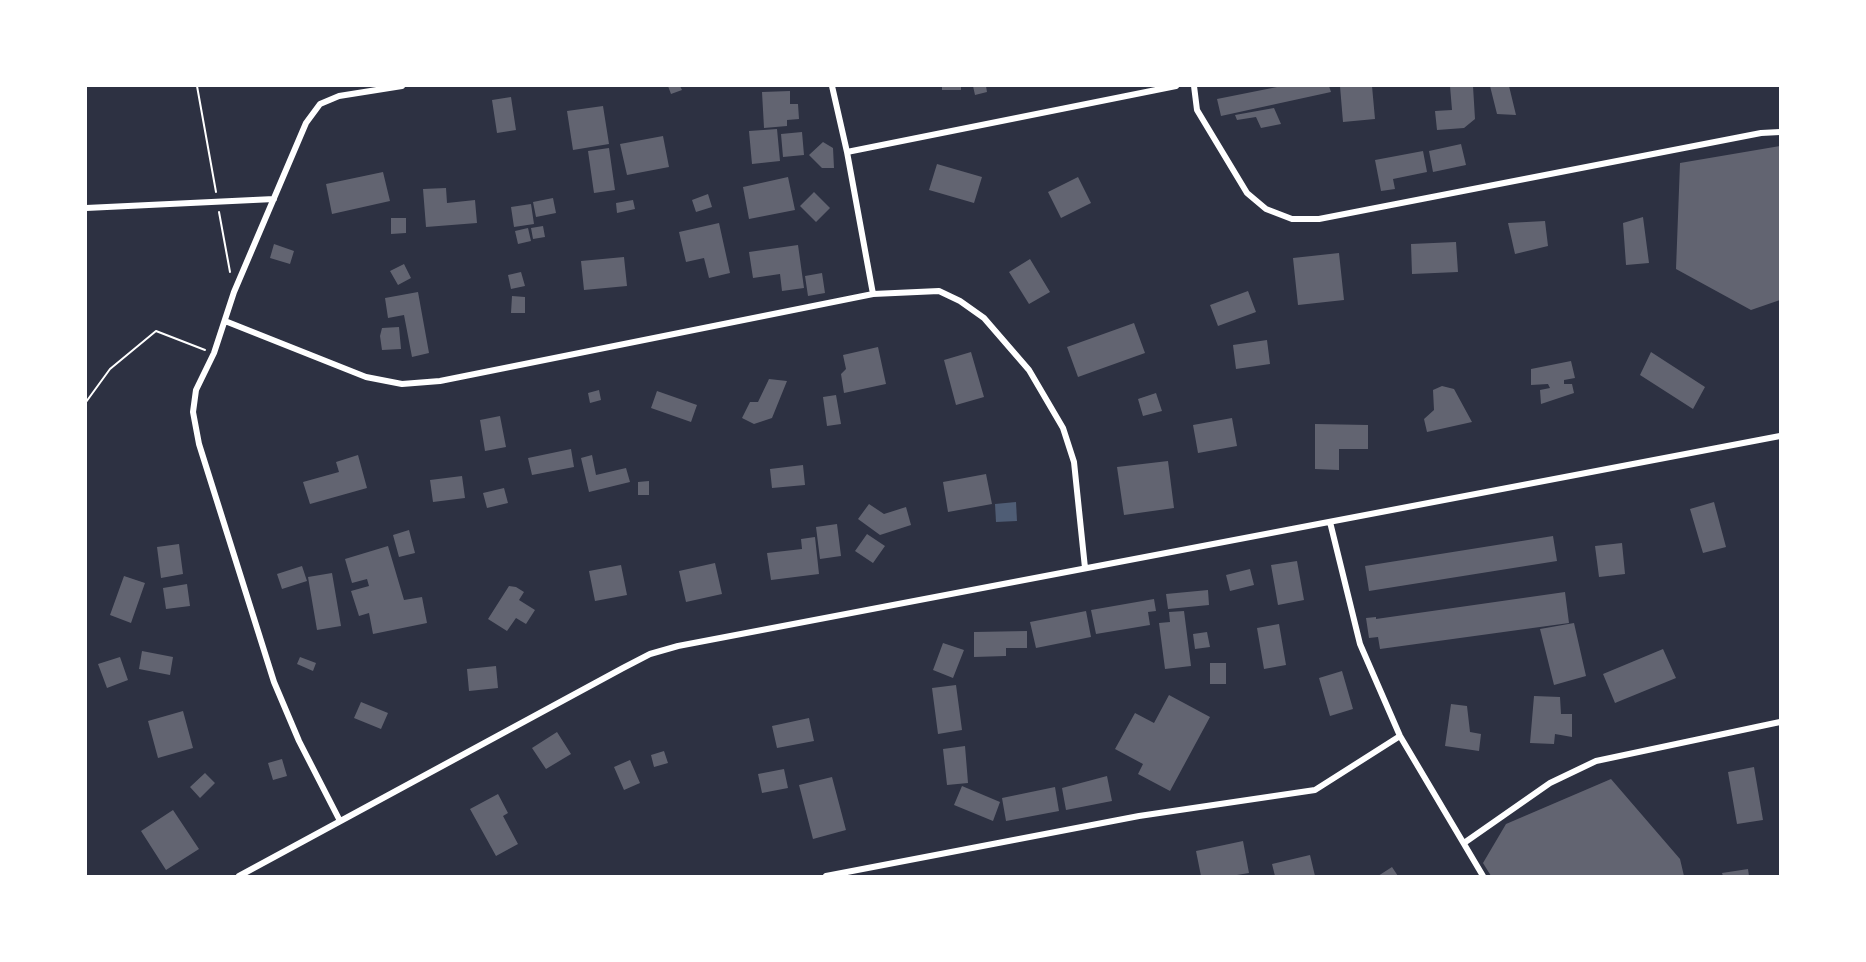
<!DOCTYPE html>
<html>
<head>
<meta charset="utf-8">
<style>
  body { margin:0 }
  #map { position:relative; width:1866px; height:962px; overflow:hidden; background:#2d3142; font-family:"Work Sans",sans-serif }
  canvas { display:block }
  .frame { position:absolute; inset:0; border:87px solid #fff; pointer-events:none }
</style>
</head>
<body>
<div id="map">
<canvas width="1866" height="962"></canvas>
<div class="frame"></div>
</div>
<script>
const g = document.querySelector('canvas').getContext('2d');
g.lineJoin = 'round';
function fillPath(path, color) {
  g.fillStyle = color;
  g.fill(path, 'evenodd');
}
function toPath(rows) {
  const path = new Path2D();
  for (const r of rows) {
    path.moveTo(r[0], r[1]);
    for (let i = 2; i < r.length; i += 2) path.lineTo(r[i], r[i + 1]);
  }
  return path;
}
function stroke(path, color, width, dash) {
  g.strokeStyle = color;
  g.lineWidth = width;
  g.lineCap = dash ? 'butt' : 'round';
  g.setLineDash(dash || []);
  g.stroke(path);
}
fillPath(toPath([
  [1016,502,1017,521,996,522,995,504]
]), '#4f5d75');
fillPath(toPath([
  [668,86,680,86,682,90,671,94],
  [942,86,961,86,961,90,942,90],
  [973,86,986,86,987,92,975,95],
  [1282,86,1329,86,1331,92,1221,116,1217,99],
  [1340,86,1372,86,1375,119,1343,122],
  [1450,86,1473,86,1475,119,1464,128,1437,130,1435,111,1452,110],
  [1490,86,1509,86,1516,115,1497,114],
  [790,91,790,104,798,104,799,119,787,120,787,126,764,128,762,92],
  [511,97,516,130,497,133,492,100],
  [603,106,609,144,573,150,567,111],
  [1274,108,1281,124,1261,128,1256,117,1237,120,1235,115],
  [777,129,780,161,752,164,749,131],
  [802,132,804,155,783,157,781,134],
  [663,136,669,167,627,175,620,144],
  [823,142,833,148,834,168,822,168,809,155],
  [1461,144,1466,165,1433,172,1429,151],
  [1780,146,1780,300,1751,310,1676,269,1680,163],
  [609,148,615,190,594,193,588,151],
  [1423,151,1427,172,1393,179,1395,189,1381,191,1375,160],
  [937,164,982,177,974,203,929,190],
  [383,172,390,201,332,214,326,184],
  [788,177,795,210,749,219,743,187],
  [1078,177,1091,203,1061,218,1048,192],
  [446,188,447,203,475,200,477,223,426,227,423,189],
  [814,192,830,208,816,222,800,206],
  [708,194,712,207,696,212,692,200],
  [553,198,556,213,536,217,533,202],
  [633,200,635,209,617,213,616,203],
  [531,204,534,224,514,227,511,207],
  [1643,217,1649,263,1626,265,1623,223],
  [391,218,406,218,406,233,391,234],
  [1545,221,1548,246,1515,254,1508,223],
  [719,223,730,273,709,278,704,258,686,262,679,232],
  [543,226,545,237,533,239,531,228],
  [528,228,531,241,518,244,515,231],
  [1456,242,1458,272,1412,274,1411,244],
  [274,244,294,251,290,264,270,258],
  [798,245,804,288,782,291,780,274,753,278,749,252],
  [1339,253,1344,300,1298,305,1293,258],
  [624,257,627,286,584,290,581,261],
  [1030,259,1050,292,1029,304,1009,272],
  [404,264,411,278,398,285,390,271],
  [521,272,525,286,511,289,508,275],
  [822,273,825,293,808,296,805,276],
  [1248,291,1256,312,1218,326,1210,305],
  [418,292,429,353,412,357,404,315,388,318,385,298],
  [512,296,525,297,525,313,511,313],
  [1134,323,1145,353,1078,377,1067,347],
  [399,327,401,349,382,350,380,336,382,328],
  [1267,340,1270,364,1236,369,1233,345],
  [878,347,886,384,844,393,841,374,846,369,843,355],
  [971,352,984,397,956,405,944,360],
  [1651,352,1705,387,1693,409,1640,375],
  [1571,361,1575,378,1564,380,1564,384,1572,384,1574,393,1541,404,1540,390,1550,388,1548,384,1531,385,1531,369],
  [769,379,787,381,772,418,754,424,742,418,750,402,758,402],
  [1442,386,1454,389,1472,422,1427,432,1424,419,1434,410,1433,390],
  [599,390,601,400,590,403,588,393],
  [657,391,697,405,691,422,651,408],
  [1156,393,1162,411,1143,416,1138,399],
  [836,395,841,424,827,426,823,397],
  [500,416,506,447,485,451,480,420],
  [1232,418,1237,446,1198,453,1193,425],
  [1315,424,1368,425,1368,449,1339,449,1339,470,1315,469],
  [571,449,574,467,532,475,528,458],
  [358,455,367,488,310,504,303,482,339,472,336,462],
  [592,455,596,475,626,468,630,482,589,492,581,458],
  [1168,461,1174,508,1124,515,1117,467],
  [803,465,805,485,772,488,770,469],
  [986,474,992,504,948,512,943,482],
  [462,476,465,498,433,502,430,480],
  [649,481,649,495,638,495,638,482],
  [504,488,508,503,487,508,483,493],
  [1714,502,1726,547,1703,553,1690,509],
  [869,504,884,514,906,507,911,525,880,535,858,519],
  [837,524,841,556,820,559,816,527],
  [409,530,415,553,399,557,393,535],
  [867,534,885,546,873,563,855,551],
  [1553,536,1557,561,1369,591,1365,566],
  [815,537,819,574,771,580,767,553,802,549,801,539],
  [1622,543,1625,574,1599,577,1595,546],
  [179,544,183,574,161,578,157,547],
  [388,546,404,600,422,597,427,623,373,634,369,613,359,616,351,591,369,586,367,579,352,583,345,559],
  [1297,561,1304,600,1278,605,1271,565],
  [715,563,722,594,686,602,679,571],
  [621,565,627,595,595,601,589,571],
  [302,566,307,581,282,589,277,574],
  [1250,569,1254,585,1230,591,1226,575],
  [332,573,341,626,317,630,308,577],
  [124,576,145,583,131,623,110,615],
  [187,584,190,606,166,609,163,588],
  [509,586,516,587,524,592,519,600,535,610,526,624,516,618,507,631,488,619],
  [1208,590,1209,605,1168,609,1166,594],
  [1565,592,1569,623,1380,649,1378,637,1369,638,1366,618,1376,617,1376,619],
  [1154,599,1156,611,1148,612,1150,625,1096,634,1091,610],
  [1086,611,1091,637,1036,648,1030,622],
  [1184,611,1191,666,1165,669,1159,623,1170,622,1169,612],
  [1574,623,1586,676,1554,685,1540,629],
  [1279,624,1286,665,1264,669,1257,628],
  [1027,631,1027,648,1006,648,1006,656,974,657,974,632],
  [1207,632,1210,647,1195,649,1193,634],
  [943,643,964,650,953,678,933,670],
  [1663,649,1676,678,1615,703,1603,674],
  [142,651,173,657,170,675,139,669],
  [120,657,128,680,107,688,98,664],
  [300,657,316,663,313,671,297,664],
  [1210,663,1226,663,1226,684,1210,684],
  [496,666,498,688,469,691,467,669],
  [1342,671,1353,709,1330,716,1319,678],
  [956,685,962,730,938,734,932,688],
  [1169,695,1210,717,1170,791,1138,774,1143,764,1115,749,1135,713,1154,723],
  [1534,696,1560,697,1561,714,1572,714,1572,737,1555,734,1554,744,1530,743],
  [361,702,388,713,381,729,354,718],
  [1451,704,1467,706,1470,732,1481,734,1479,751,1445,746],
  [183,711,193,748,158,758,148,721],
  [809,718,814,741,777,748,772,726],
  [557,732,571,754,546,769,532,748],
  [965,746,968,783,947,785,943,749],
  [664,751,668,763,654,767,651,755],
  [282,759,287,776,273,780,268,763],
  [630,760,640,783,624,790,614,767],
  [1754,767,1763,820,1737,824,1728,772],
  [784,769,788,788,762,793,758,774],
  [205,773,215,783,200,798,190,787],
  [1107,776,1112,801,1066,810,1062,788],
  [832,777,846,830,813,839,799,785],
  [1611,779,1680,859,1684,876,1491,876,1483,863,1506,824],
  [962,786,1000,802,993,821,954,805],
  [1055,787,1059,811,1006,821,1002,798],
  [498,794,508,813,503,816,518,844,496,856,470,809],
  [173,810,199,849,166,870,141,831],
  [1243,841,1249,873,1231,876,1201,876,1196,851],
  [1310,855,1315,876,1275,876,1272,864],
  [1392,867,1398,876,1378,876],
  [1748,869,1749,876,1723,876,1722,873]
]), '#626471');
stroke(toPath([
  [197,86,216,192],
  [219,212,230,272],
  [86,402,110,369,156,331,205,350]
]), '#fff', 2);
stroke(toPath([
  [832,86,847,152,873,294],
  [1194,86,1197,110,1247,193,1266,209,1292,219,1319,219,1761,133,1780,132],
  [847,152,1176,86],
  [86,208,274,199],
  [225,321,366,377,402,384,440,381,873,294,939,291,960,301,984,318,1029,370,1063,428,1074,462,1085,568],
  [1330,522,1360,644,1400,736,1483,876],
  [340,821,299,741,274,682,199,444,193,412,196,390,214,353,234,292,306,123,320,104,339,96,402,86],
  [1464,843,1550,783,1596,761,1780,722],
  [239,876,623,668,650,654,678,646,1780,436],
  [826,876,1139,816,1315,790,1400,736]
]), '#fff', 6);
</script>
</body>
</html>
